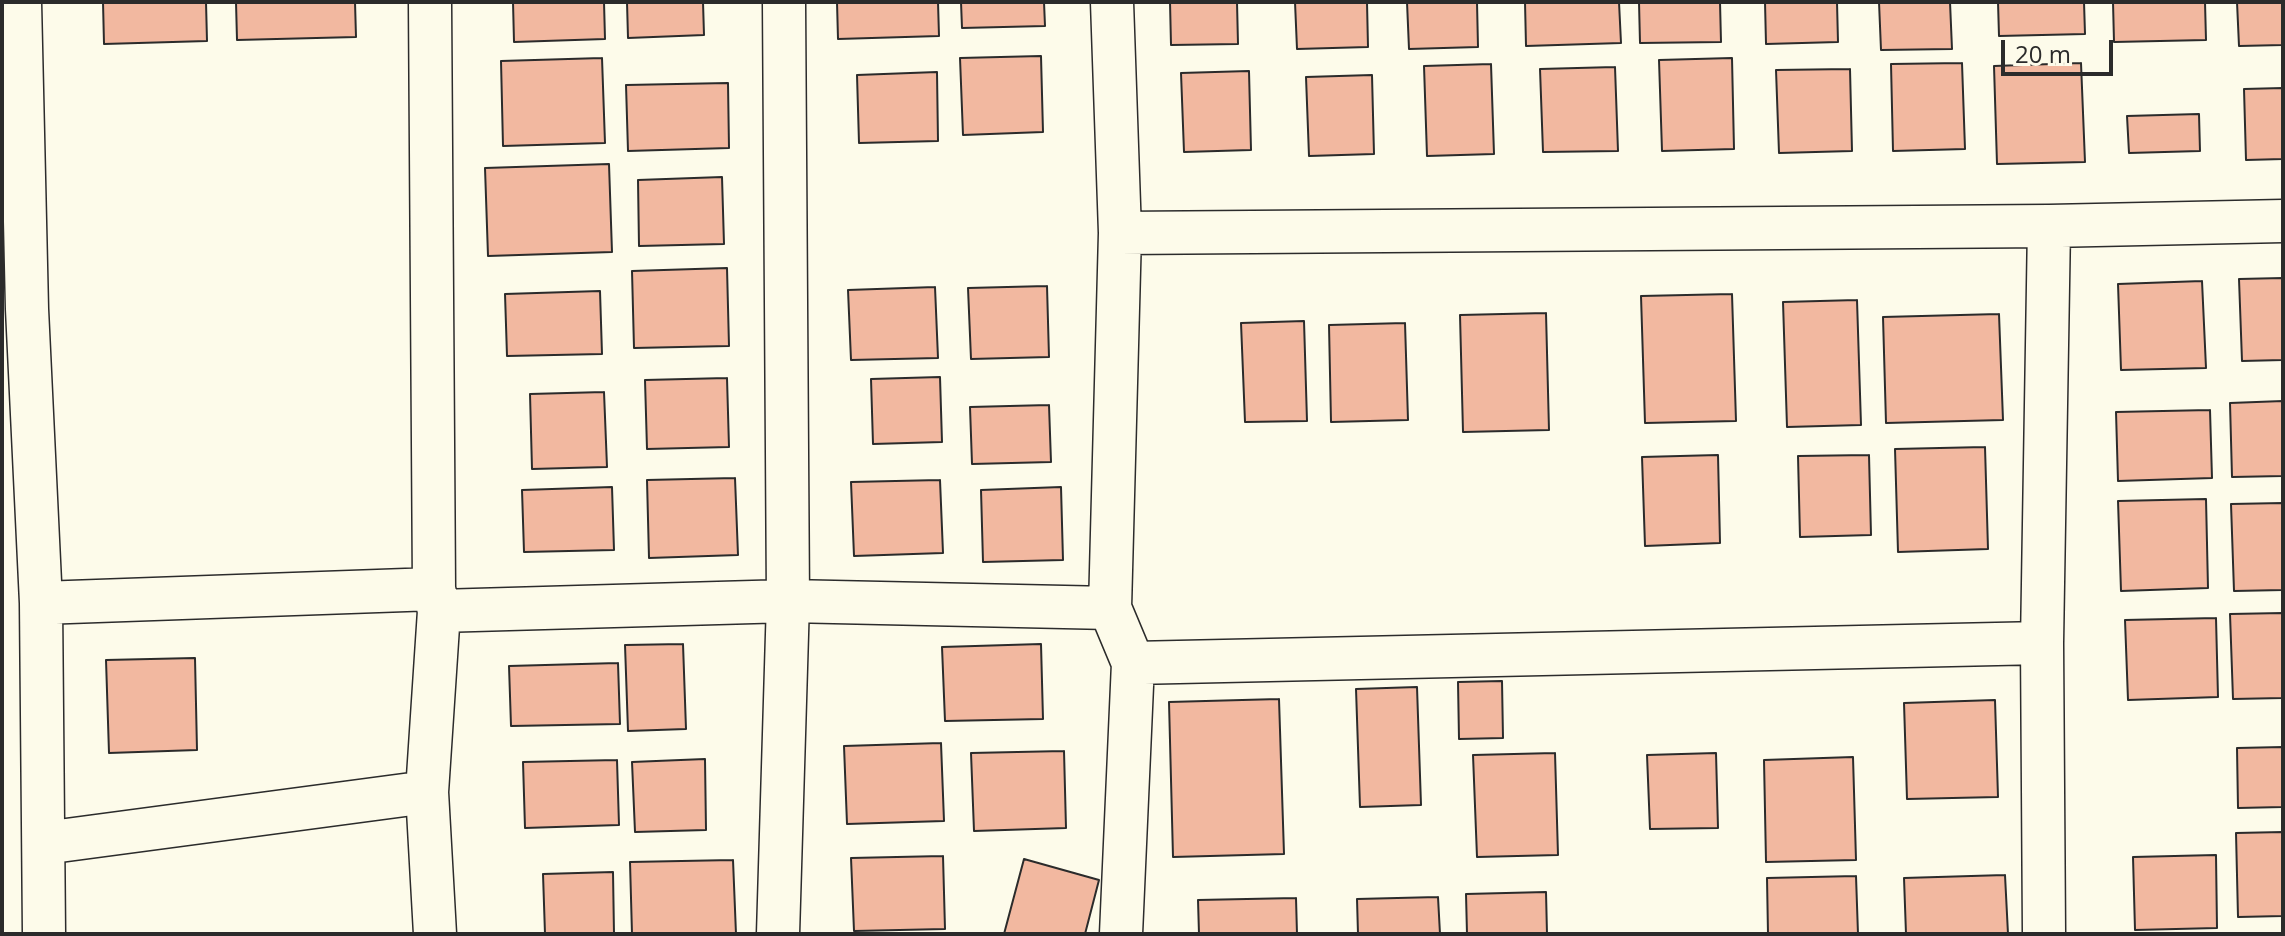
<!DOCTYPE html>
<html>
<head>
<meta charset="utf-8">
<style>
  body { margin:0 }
  #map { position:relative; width:2285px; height:936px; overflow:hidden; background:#fdfbea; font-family:"Open Sans",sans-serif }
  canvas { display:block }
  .frame { position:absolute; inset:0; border:4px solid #2b2b2b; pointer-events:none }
  .scale { position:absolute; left:2001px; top:40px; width:112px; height:36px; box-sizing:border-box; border:4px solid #2b2b2b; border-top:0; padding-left:10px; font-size:24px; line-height:28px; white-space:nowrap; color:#2b2b2b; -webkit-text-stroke:6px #fdfbea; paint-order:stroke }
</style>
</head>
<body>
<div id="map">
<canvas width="2285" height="936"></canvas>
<div class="frame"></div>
<div class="scale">20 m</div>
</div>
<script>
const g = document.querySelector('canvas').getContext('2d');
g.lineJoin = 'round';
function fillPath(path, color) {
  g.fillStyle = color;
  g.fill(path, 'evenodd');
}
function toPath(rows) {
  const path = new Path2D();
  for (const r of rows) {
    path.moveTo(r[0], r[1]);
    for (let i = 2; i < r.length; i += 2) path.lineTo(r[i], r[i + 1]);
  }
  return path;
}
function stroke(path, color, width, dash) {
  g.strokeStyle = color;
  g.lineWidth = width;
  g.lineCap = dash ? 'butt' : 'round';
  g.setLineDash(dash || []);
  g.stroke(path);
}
const building = toPath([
  [103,2,206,2,207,41,104,44,103,2],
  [236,2,355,2,356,37,237,40,236,2],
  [513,2,604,2,605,39,514,42,513,2],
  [627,2,703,2,704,35,628,38,627,2],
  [837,2,938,2,939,36,838,39,837,2],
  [961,2,1044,2,1045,26,962,28,961,2],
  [1170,2,1237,2,1238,44,1171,45,1170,2],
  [1295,2,1367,2,1368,47,1297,49,1295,2],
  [1407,2,1477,2,1478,47,1409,49,1407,2],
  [1525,2,1619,2,1621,43,1526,46,1525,2],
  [1639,2,1720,2,1721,42,1640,43,1639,2],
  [1765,2,1837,2,1838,42,1766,44,1765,2],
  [1879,2,1950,2,1952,49,1881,50,1879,2],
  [1998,2,2084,2,2085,34,1999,36,1998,2],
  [2113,2,2205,2,2206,40,2114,42,2113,2],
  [2237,2,2283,2,2283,45,2239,46,2237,2],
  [1041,56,1043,132,963,135,960,58,1041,56],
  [602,58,605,143,503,146,501,61,602,58],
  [1732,58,1734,149,1662,151,1659,60,1732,58],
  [1962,63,1965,149,1893,151,1891,64,1962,63],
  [2081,63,2085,162,1997,164,1994,66,2081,63],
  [1491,64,1494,154,1427,156,1424,66,1491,64],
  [1615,67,1618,151,1543,152,1540,69,1615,67],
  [1850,69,1852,151,1779,153,1776,70,1850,69],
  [1249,71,1251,150,1184,152,1181,73,1249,71],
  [937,72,938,141,859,143,857,75,937,72],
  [1372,75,1374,154,1309,156,1306,77,1372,75],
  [728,83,729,148,628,151,626,85,728,83],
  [2283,88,2283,159,2246,160,2244,89,2283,88],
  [2199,114,2200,151,2129,153,2127,116,2199,114],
  [609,164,612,252,488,256,485,168,609,164],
  [722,177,724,244,639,246,638,180,722,177],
  [727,268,729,346,634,348,632,271,727,268],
  [2283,278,2283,360,2242,361,2239,279,2283,278],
  [2202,281,2206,368,2121,370,2118,284,2202,281],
  [1047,286,1049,357,971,359,968,288,1047,286],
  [935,287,938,358,851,360,848,290,935,287],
  [600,291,602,354,507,356,505,294,600,291],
  [1732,294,1736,421,1645,423,1641,296,1732,294],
  [1857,300,1861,425,1787,427,1783,302,1857,300],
  [1546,313,1549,430,1463,432,1460,315,1546,313],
  [1999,314,2003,420,1886,423,1883,317,1999,314],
  [1304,321,1307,421,1245,422,1241,323,1304,321],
  [1405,323,1408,420,1331,422,1329,325,1405,323],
  [940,377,942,442,873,444,871,379,940,377],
  [727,378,729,447,647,449,645,380,727,378],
  [604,392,607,467,532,469,530,394,604,392],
  [2283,401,2283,476,2232,477,2230,403,2283,401],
  [1049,405,1051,462,972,464,970,407,1049,405],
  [2210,410,2212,478,2118,481,2116,412,2210,410],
  [1985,447,1988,549,1898,552,1895,449,1985,447],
  [1718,455,1720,543,1645,546,1642,457,1718,455],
  [1869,455,1871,535,1800,537,1798,456,1869,455],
  [735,478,738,555,649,558,647,480,735,478],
  [940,480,943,553,854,556,851,482,940,480],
  [612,487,614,550,524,552,522,490,612,487],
  [1061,487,1063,560,983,562,981,490,1061,487],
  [2206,499,2208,588,2121,591,2118,501,2206,499],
  [2283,503,2283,590,2234,591,2231,504,2283,503],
  [2283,613,2283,698,2233,699,2230,614,2283,613],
  [2216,618,2218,697,2128,700,2125,620,2216,618],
  [683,644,686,729,628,731,625,645,683,644],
  [1041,644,1043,719,945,721,942,647,1041,644],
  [195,658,197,750,109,753,106,660,195,658],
  [618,663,620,724,511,726,509,666,618,663],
  [1502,681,1503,738,1459,739,1458,682,1502,681],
  [1417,687,1421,805,1360,807,1356,689,1417,687],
  [1279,699,1284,854,1173,857,1169,702,1279,699],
  [1995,700,1998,797,1907,799,1904,703,1995,700],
  [941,743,944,821,847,824,844,746,941,743],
  [2283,747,2283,807,2238,808,2237,748,2283,747],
  [1064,751,1066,828,974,831,971,753,1064,751],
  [1555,753,1558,855,1477,857,1473,755,1555,753],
  [1716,753,1718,828,1650,829,1647,755,1716,753],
  [1853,757,1856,860,1766,862,1764,760,1853,757],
  [705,759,706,830,635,832,632,762,705,759],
  [617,760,619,825,525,828,523,762,617,760],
  [2283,832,2283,916,2238,917,2236,833,2283,832],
  [2216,855,2217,928,2135,930,2133,857,2216,855],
  [943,856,945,929,854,931,851,858,943,856],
  [1024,859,1099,880,1085,934,1004,934,1024,859],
  [733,860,736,934,632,934,630,862,733,860],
  [613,872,614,934,545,934,543,874,613,872],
  [2005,875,2008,934,1906,934,1904,878,2005,875],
  [1856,876,1858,934,1768,934,1767,878,1856,876],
  [1546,892,1547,934,1467,934,1466,894,1546,892],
  [1438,897,1440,934,1358,934,1357,899,1438,897],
  [1296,898,1297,934,1199,934,1198,900,1296,898]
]);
fillPath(building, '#f2b8a0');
stroke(building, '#2b2b2b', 2);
const minor = toPath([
  [20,2,27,309,41,603,44,934],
  [430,2,434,589,439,611,427,792,435,934],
  [1112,2,1120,233,1110,608,1133,663,1121,934],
  [1120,233,2049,226,2283,221],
  [41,603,434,589],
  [439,611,788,601,1110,608],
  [1133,663,2042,643],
  [44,843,427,792],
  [778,934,788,601,784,2],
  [2044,934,2042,643,2049,226]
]);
stroke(minor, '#2b2b2b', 45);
stroke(minor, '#fdfbea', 42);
</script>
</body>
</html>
